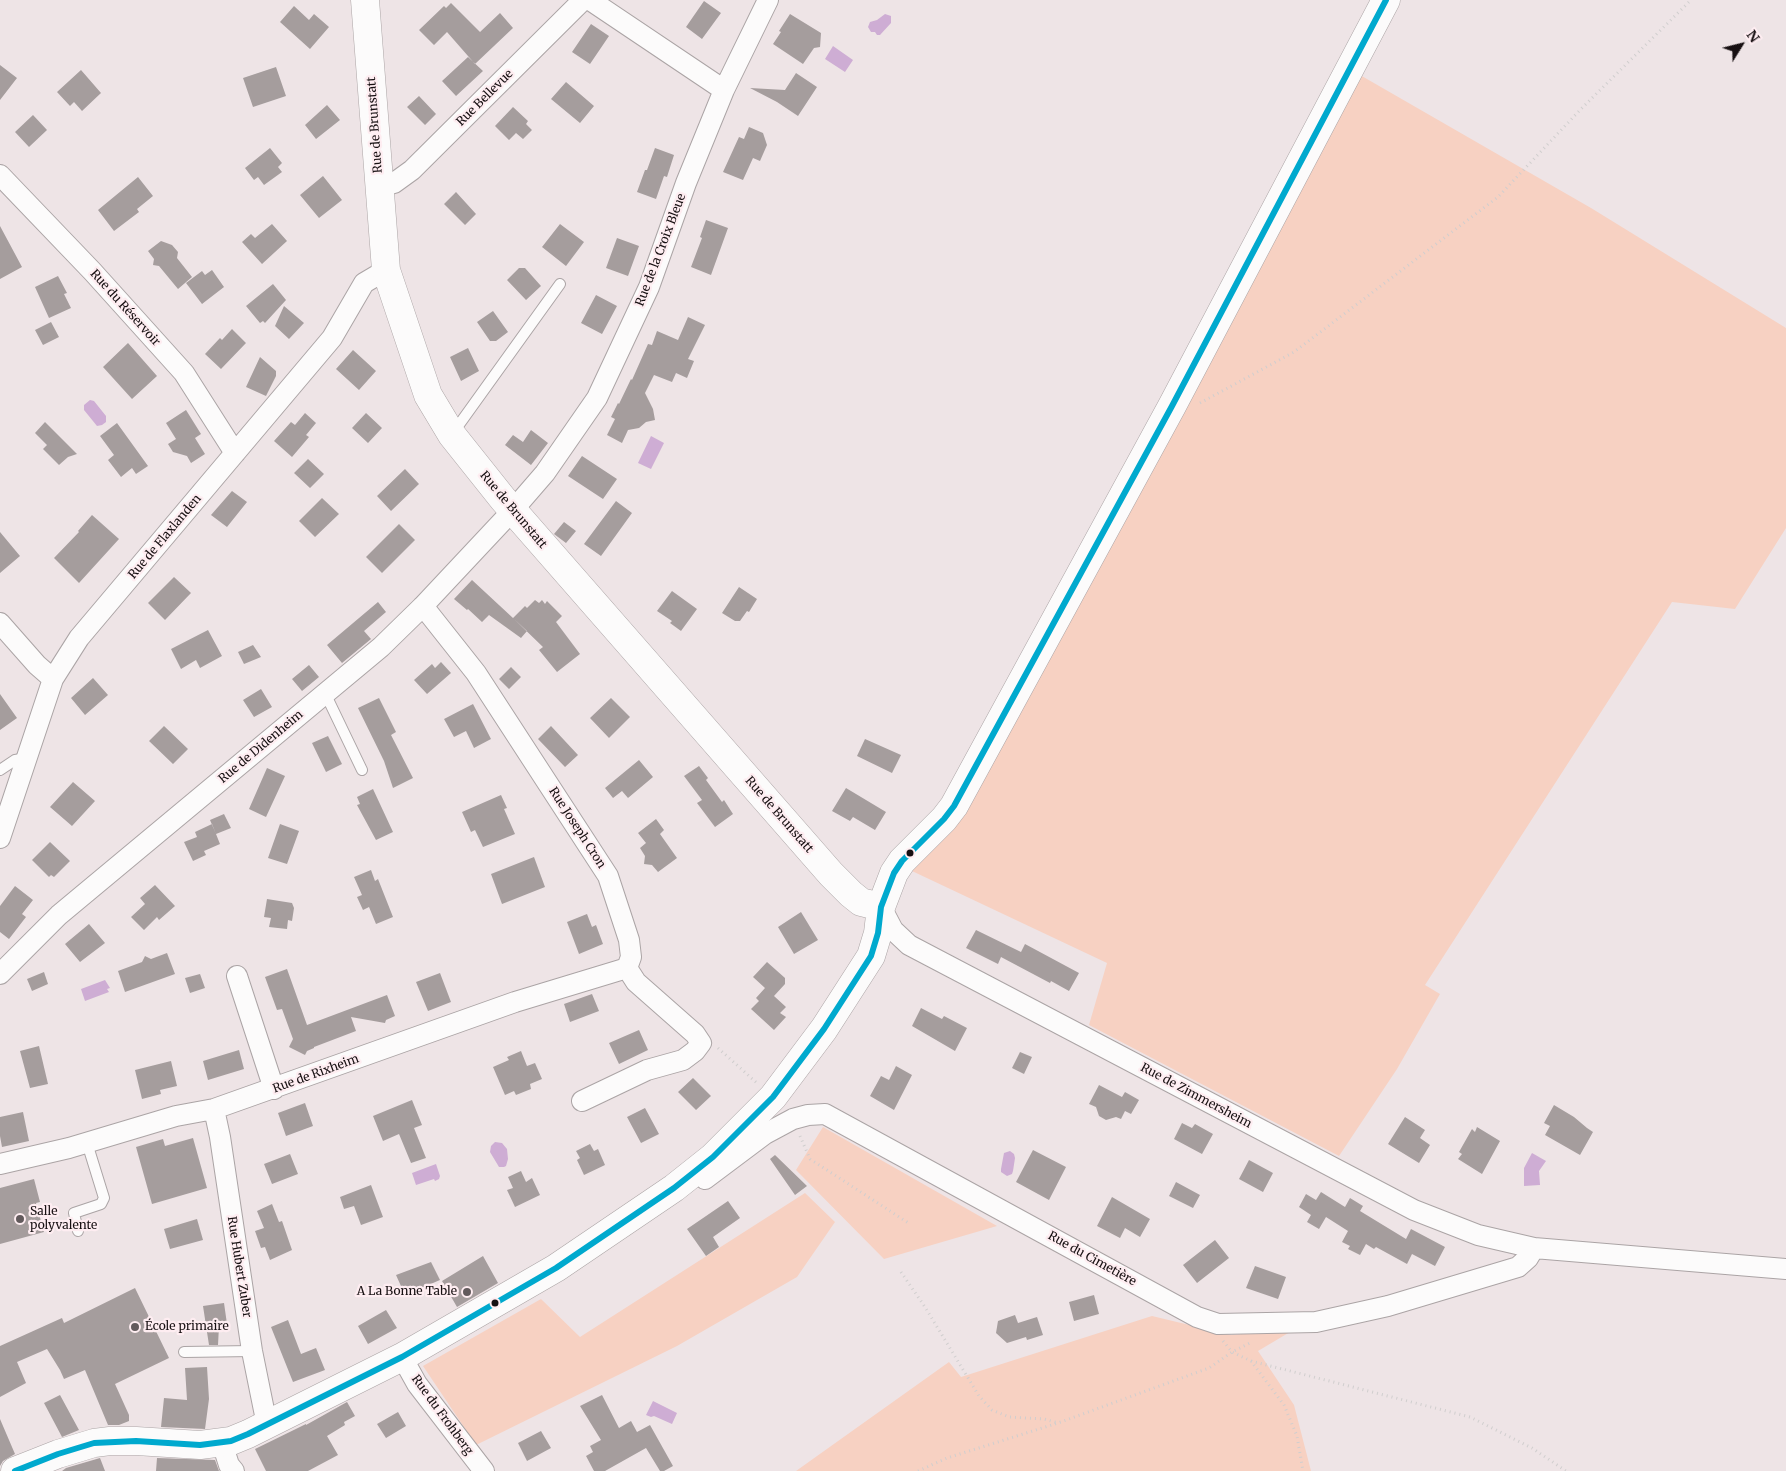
<!DOCTYPE html>
<html>
<head>
<meta charset="utf-8">
<style>
  body { margin:0 }
  #map { position:relative; width:1786px; height:1471px; overflow:hidden; background:#eee4e6; font-family:Merriweather,serif }
  canvas { display:block }
  .north { position:absolute; left:1716px; top:20px; width:50px; height:50px; -webkit-text-stroke:4px #feedf1; paint-order:stroke; rotate:54deg; font-size:14px; font-weight:700; line-height:20px; text-align:center; color:#171012 }
  .north::after { content:''; display:block; margin:auto; width:18px; height:22px; background:#171012; clip-path:polygon(50% 0,100% 100%,50% 72%,0 100%) }
</style>
</head>
<body>
<div id="map">
<canvas width="1786" height="1471"></canvas>
<div class="north">N</div>
</div>
<script>
const g = document.querySelector('canvas').getContext('2d');
g.lineJoin = 'round';
function fillPath(path, color) {
  g.fillStyle = color;
  g.fill(path, 'evenodd');
}
function toPath(rows) {
  const path = new Path2D();
  for (const r of rows) {
    path.moveTo(r[0], r[1]);
    for (let i = 2; i < r.length; i += 2) path.lineTo(r[i], r[i + 1]);
  }
  return path;
}
function stroke(path, color, width, dash) {
  g.strokeStyle = color;
  g.lineWidth = width;
  g.lineCap = dash ? 'butt' : 'round';
  g.setLineDash(dash || []);
  g.stroke(path);
}
function drawText(font, color, halo, rows, align = 'center') {
  g.font = font + ' Merriweather,serif';
  g.lineWidth = 4.5;
  g.setLineDash([]);
  g.textBaseline = 'middle';
  g.strokeStyle = halo;
  g.fillStyle = color;
  for (const [text, x, y, turn = 0] of rows) {
    g.save();
    g.translate(x, y);
    g.rotate((+turn || 0) * Math.PI / 180);
    g.textAlign = isNaN(turn) ? turn : align;
    if (halo) g.strokeText(text, 0, 0);
    g.fillText(text, 0, 0);
    g.restore();
  }
}
fillPath(toPath([
  [1360,75,1591,208,1786,328,1786,528,1735,609,1672,602,1425,985,1440,994,1397,1069,1339,1156,1089,1025,1107,963,912,871,957,824],
  [823,1127,997,1226,884,1259,796,1170],
  [805,1193,835,1222,797,1277,677,1346,476,1445,423,1366,541,1299,580,1337],
  [1152,1316,1231,1335,1295,1329,1258,1351,1294,1405,1311,1471,796,1471,949,1362,961,1377]
]), '#f7d1c2');
fillPath(toPath([
  [885,14,891,16,891,23,880,35,877,35,875,32,871,32,868,27,870,22,877,20],
  [833,46,853,60,845,72,825,59],
  [90,400,94,401,106,416,106,422,102,425,97,426,84,410,84,405],
  [651,436,664,443,651,469,638,463],
  [105,980,110,988,107,989,109,992,85,1001,81,989],
  [495,1142,502,1143,507,1149,508,1159,506,1166,504,1167,499,1167,490,1152,491,1146],
  [1010,1151,1014,1154,1015,1158,1013,1171,1012,1174,1007,1176,1001,1172,1001,1169,1004,1153],
  [1532,1153,1546,1161,1539,1171,1540,1185,1524,1186,1524,1168],
  [436,1164,440,1176,439,1179,435,1181,434,1179,416,1185,412,1173],
  [653,1401,677,1413,672,1424,654,1416,651,1417,646,1415]
]), '#ceadd4');
fillPath(toPath([
  [704,1,721,13,702,39,686,27],
  [451,3,480,32,500,13,513,28,475,64,447,32,434,45,419,30,444,6,446,8],
  [294,6,309,20,314,14,329,27,310,49,280,22],
  [790,14,821,33,820,47,814,48,803,64,773,44,781,32,779,31],
  [591,24,609,36,590,64,572,52],
  [468,57,483,71,456,96,442,81],
  [0,65,17,78,0,100],
  [276,67,286,96,253,107,243,78],
  [81,70,101,93,82,111,74,102,70,106,57,92],
  [796,73,817,87,798,116,777,102,750,88,785,90],
  [566,82,594,106,580,123,551,99],
  [419,96,436,114,425,125,407,107],
  [327,105,340,120,316,139,305,125],
  [513,107,528,121,526,124,532,130,523,139,516,133,509,140,495,126],
  [33,115,47,130,29,147,15,132],
  [749,127,763,133,767,145,760,161,753,158,743,180,723,172,739,137,744,139],
  [270,148,282,163,278,167,282,172,264,185,258,177,254,180,245,168],
  [655,148,674,155,667,177,664,176,656,199,637,192,645,170,647,170],
  [323,176,342,200,319,218,300,195],
  [138,177,153,196,137,209,139,212,114,231,98,210],
  [456,192,476,214,465,225,444,204],
  [706,220,728,228,711,275,691,267,702,238,700,237],
  [272,224,287,241,262,264,242,242,251,234,255,238],
  [560,224,584,242,566,266,542,247],
  [0,226,22,267,0,279],
  [617,238,639,246,628,276,606,268],
  [161,241,172,245,178,252,177,258,192,277,178,289,159,266,153,265,154,259,148,251],
  [519,268,525,268,541,286,526,300,507,280],
  [212,270,224,287,202,304,186,283,202,271,205,275],
  [58,276,67,293,64,294,71,308,49,318,35,287],
  [273,284,286,300,265,323,263,321,260,323,246,306],
  [596,295,617,306,602,334,581,323],
  [284,306,304,323,289,339,275,326],
  [493,311,508,332,496,341,490,341,477,322],
  [688,317,705,325,688,359,694,361,687,378,676,373,672,382,654,375,645,393,653,409,655,420,646,422,639,428,628,430,622,443,607,435,615,419,611,417,618,403,619,404,631,379,632,380,648,344,652,345,657,331,678,340],
  [51,322,59,337,43,345,35,330],
  [232,329,246,343,221,369,205,354,220,338,222,340],
  [128,343,157,376,132,399,103,367],
  [468,348,479,371,461,381,450,357],
  [353,350,376,371,359,390,336,369],
  [260,357,276,371,276,376,266,396,246,387],
  [186,410,201,434,195,438,205,454,191,463,187,456,173,452,168,444,176,439,166,423],
  [305,413,316,423,306,435,309,437,292,457,274,441,291,422,295,425],
  [366,413,382,428,368,443,352,428],
  [45,422,77,454,68,457,59,465,43,449,47,445,35,433],
  [117,423,148,466,136,474,132,468,121,477,108,460,114,455,100,436],
  [531,430,548,443,531,465,505,445,513,435,523,442],
  [582,456,617,479,603,499,568,476],
  [308,459,324,474,310,488,294,473],
  [405,469,419,484,391,511,377,496],
  [232,491,247,502,227,527,211,515],
  [322,498,339,514,315,537,299,521],
  [616,501,632,513,601,556,584,544],
  [92,515,119,539,79,583,54,558,79,532,78,531],
  [564,522,576,531,566,543,554,534],
  [399,524,415,540,382,573,366,557],
  [0,532,20,556,0,573],
  [174,577,191,593,165,620,148,603],
  [472,580,527,631,521,638,489,615,482,622,468,609,467,610,454,599],
  [739,587,757,599,749,612,747,611,740,621,735,621,722,613],
  [672,591,697,609,681,631,670,623,672,621,657,611],
  [535,600,539,603,542,600,545,604,547,601,562,616,556,622,580,654,557,672,539,650,543,647,513,618,525,606,527,608],
  [378,602,386,612,364,631,371,639,342,663,327,645],
  [208,630,222,656,200,668,196,660,181,669,171,649],
  [253,645,261,657,244,664,238,652],
  [441,662,451,673,427,694,414,680,432,664,435,668],
  [309,665,319,677,302,691,292,679],
  [511,667,521,677,509,689,499,679],
  [93,678,108,695,85,715,71,698],
  [261,689,272,707,254,717,243,700],
  [0,694,17,718,0,730],
  [379,698,396,732,391,735,413,778,393,788,384,761,358,708],
  [611,698,630,717,609,738,590,718],
  [473,704,491,739,474,748,466,731,454,737,444,719],
  [164,726,188,749,173,764,149,741],
  [551,726,578,755,565,767,538,739],
  [328,736,342,764,326,772,312,743],
  [865,739,901,755,892,773,857,756],
  [639,760,653,777,628,798,622,791,613,798,605,788],
  [699,766,708,778,706,780,722,802,724,800,733,814,715,827,697,803,702,800,684,776],
  [267,768,285,776,266,817,249,809],
  [73,782,95,801,72,826,50,807],
  [846,788,886,812,875,830,853,817,850,821,832,811],
  [373,789,393,832,376,840,357,805,360,804,357,797],
  [501,795,507,808,504,809,515,834,483,847,475,830,471,832,462,812],
  [224,814,231,828,216,834,210,820],
  [656,819,664,830,660,834,677,858,658,872,652,865,644,864,645,856,640,848,646,843,638,833],
  [212,824,220,844,204,851,206,855,193,861,184,842,197,837,195,832],
  [280,824,299,831,287,864,268,858],
  [50,842,70,861,54,877,51,875,49,877,32,860],
  [534,857,545,887,502,904,491,874],
  [371,870,375,881,378,879,393,917,376,924,369,907,363,910,357,897,362,895,354,877],
  [155,885,175,906,159,920,157,917,144,930,131,917,145,904,140,898],
  [15,886,33,900,22,914,26,917,9,939,0,932,0,906],
  [267,899,292,903,294,908,292,921,288,920,287,929,269,927,271,918,264,917],
  [801,912,818,940,794,954,778,927],
  [587,914,592,927,596,925,603,944,579,954,567,922],
  [89,924,105,943,80,962,65,944],
  [976,930,1021,952,1025,944,1079,973,1069,991,1051,981,1050,983,1001,957,998,964,966,948],
  [167,953,175,974,125,992,118,971,142,962,145,956,151,959],
  [767,962,785,978,785,984,774,996,786,1007,780,1013,786,1017,774,1030,751,1009,759,1001,756,998,765,988,753,977],
  [287,969,307,1025,387,995,395,1016,386,1020,385,1023,351,1017,356,1031,314,1047,314,1048,307,1051,305,1055,289,1047,293,1039,282,1009,277,1010,265,977],
  [44,972,48,984,32,991,27,979],
  [440,973,451,1002,428,1011,416,982],
  [200,974,205,988,190,993,185,978],
  [592,994,599,1011,570,1022,564,1004],
  [921,1008,942,1019,944,1016,967,1028,955,1051,912,1026],
  [639,1030,648,1050,619,1064,609,1043],
  [39,1046,48,1084,30,1088,20,1051],
  [239,1050,244,1069,208,1080,203,1061],
  [521,1051,527,1066,535,1063,542,1079,530,1084,531,1089,516,1095,514,1091,505,1095,493,1067,509,1060,507,1057],
  [1020,1052,1032,1057,1024,1074,1012,1068],
  [171,1061,177,1086,160,1090,161,1094,142,1099,135,1070],
  [896,1066,912,1075,894,1110,870,1096,881,1076,889,1080],
  [693,1078,711,1096,696,1110,678,1092],
  [1099,1085,1122,1097,1125,1092,1139,1100,1131,1114,1125,1111,1121,1119,1116,1117,1106,1120,1099,1116,1096,1107,1089,1104],
  [412,1100,422,1125,414,1128,426,1158,411,1163,399,1134,383,1141,373,1116],
  [305,1103,313,1126,286,1136,278,1113],
  [1554,1105,1574,1117,1587,1128,1593,1132,1580,1155,1545,1135,1550,1126,1544,1123],
  [645,1108,659,1134,641,1143,627,1117],
  [23,1112,29,1141,2,1147,0,1136,0,1117],
  [1405,1117,1425,1130,1420,1138,1430,1145,1419,1163,1388,1144],
  [1182,1123,1192,1128,1195,1124,1213,1134,1202,1154,1174,1139],
  [1477,1127,1500,1141,1482,1174,1458,1159,1462,1154,1459,1152,1472,1129,1475,1132],
  [193,1138,207,1188,152,1204,136,1147,163,1139,165,1146],
  [590,1144,594,1151,598,1149,605,1165,584,1175,577,1160,580,1158,576,1151],
  [1033,1150,1066,1167,1049,1200,1016,1182],
  [290,1154,298,1174,272,1184,264,1164],
  [775,1155,807,1186,795,1195,770,1159],
  [1249,1160,1273,1173,1263,1192,1239,1179],
  [521,1171,526,1182,532,1178,540,1195,515,1207,507,1190,513,1188,508,1177],
  [34,1179,40,1202,36,1203,44,1232,0,1244,0,1188],
  [1176,1182,1200,1195,1193,1208,1169,1196],
  [371,1185,383,1217,361,1225,354,1206,344,1209,340,1197],
  [1321,1192,1345,1207,1350,1198,1363,1206,1360,1211,1406,1239,1411,1229,1445,1247,1435,1266,1412,1254,1407,1264,1376,1247,1374,1249,1366,1244,1360,1255,1348,1249,1350,1246,1342,1242,1348,1231,1326,1217,1319,1229,1307,1222,1311,1215,1299,1207,1306,1194,1316,1200],
  [1112,1197,1150,1219,1140,1237,1125,1228,1120,1238,1097,1226],
  [728,1201,740,1218,713,1237,719,1247,706,1256,687,1229],
  [272,1204,279,1222,282,1221,292,1250,270,1260,265,1247,261,1248,255,1231,264,1228,257,1211],
  [197,1219,203,1240,170,1249,164,1229],
  [1215,1240,1229,1258,1197,1283,1183,1265],
  [483,1256,498,1283,457,1307,442,1281],
  [431,1262,440,1280,405,1295,396,1275],
  [1255,1266,1286,1277,1278,1299,1246,1288],
  [135,1288,169,1358,115,1384,129,1415,129,1421,119,1425,108,1425,85,1370,64,1379,60,1370,47,1349,17,1362,26,1383,0,1397,0,1346,62,1318,64,1323],
  [1094,1295,1099,1314,1074,1321,1069,1302],
  [224,1303,227,1324,219,1326,218,1345,209,1345,203,1306],
  [386,1310,397,1328,368,1344,358,1326],
  [1015,1315,1018,1323,1037,1317,1043,1335,1027,1340,1026,1337,1007,1343,996,1333,998,1321],
  [288,1320,301,1354,316,1348,325,1370,293,1382,271,1327],
  [207,1367,209,1399,205,1429,161,1427,164,1398,187,1400,185,1368],
  [60,1395,79,1430,62,1437,44,1403],
  [602,1395,619,1428,631,1421,637,1432,650,1425,673,1466,664,1471,660,1471,646,1448,605,1471,594,1471,586,1456,593,1452,590,1446,601,1440,580,1406],
  [347,1402,355,1416,344,1422,345,1425,327,1436,338,1455,308,1471,266,1471,255,1449,306,1424,306,1425],
  [398,1412,406,1426,386,1438,377,1424],
  [0,1419,15,1454,3,1461,0,1466],
  [541,1431,551,1448,527,1461,518,1443],
  [100,1458,105,1471,62,1471,66,1468],
  [157,1458,215,1460,219,1471,156,1471]
]), '#a59d9d');
const service = toPath([
  [453,433,560,284],
  [325,693,362,770],
  [0,770,15,760,27,758],
  [78,1231,74,1213,101,1204,104,1198,87,1143],
  [184,1352,252,1351]
]);
const minor = toPath([
  [590,0,724,90],
  [0,175,92,271,184,373,235,453],
  [380,187,394,183,412,170,583,0],
  [423,606,476,673,608,876,629,940,631,957,627,968,636,982,695,1034,701,1043,695,1051,683,1060,647,1070,582,1101],
  [0,623,37,665,53,679],
  [0,838,53,679,79,638,332,338,364,283,386,270],
  [881,907,893,930,909,945,1414,1210,1478,1235,1534,1248,1786,1269],
  [0,974,59,915,381,647,423,606,513,510,545,473,597,398,649,287,686,183,724,90,768,0],
  [237,976,274,1089],
  [214,1109,220,1137,252,1351,267,1425],
  [0,1164,69,1148,176,1116,214,1109,515,1002,627,968],
  [705,1179,765,1134,793,1119,808,1115,825,1114,1197,1317,1218,1324,1316,1322,1388,1306,1518,1267,1528,1258,1534,1248],
  [402,1357,417,1384,484,1471],
  [222,1443,229,1465,234,1471]
]);
const secondary = toPath([
  [365,0,386,270,428,395,452,435,503,499,831,874,851,894,861,902,881,907],
  [15,1471,58,1454,94,1443,110,1441,136,1441,200,1445,231,1441,248,1434,402,1357,556,1268,674,1188,713,1157,773,1097,824,1029,871,956,878,933,881,907,894,873,902,861,944,819,954,806,1172,406,1386,0]
]);
stroke(service, '#aba4a5', 12);
stroke(minor, '#aba4a5', 22);
stroke(secondary, '#aba4a5', 29);
stroke(toPath([
  [1200,403,1294,352,1498,197,1580,110,1691,0],
  [718,1048,758,1084],
  [800,1136,810,1159,910,1224],
  [901,1272,925,1307,979,1396,992,1410,1009,1417,1044,1419,1058,1423],
  [1223,1341,1232,1352,1251,1361,1284,1405,1297,1436,1303,1471],
  [1251,1361,1470,1417,1532,1448,1566,1471],
  [918,1471,947,1458,1058,1423,1209,1368,1232,1352,1252,1342]
]), '#d0cece', 3, [1, 4]);
stroke(service, '#fcfbfb', 10);
stroke(minor, '#fcfbfb', 20);
stroke(secondary, '#fcfbfb', 28);
stroke(toPath([
  [15,1471,58,1454,94,1443,136,1441,200,1445,231,1441,248,1434,402,1357,556,1268,674,1188,713,1157,773,1097,824,1029,871,956,878,933,881,907,894,873,902,861,944,819,954,806,1172,406,1386,0]
]), '#00a9ce', 6);
for (const [x, y, r, color] of [
  [910,853,4.5,"#171012"],
  [20,1219,5,"#625a5c"],
  [467,1292,5,"#625a5c"],
  [495,1303,4.5,"#171012"],
  [135,1327,5,"#625a5c"]
]) {
  const dot = new Path2D();
  dot.arc(x, y, r, 0, 2 * Math.PI);
  g.fillStyle = color;
  g.fill(dot);
  stroke(dot, '#feedf1', 2);
}
drawText('12px', '#171012', '#feedf1', [
  ["Rue Bellevue",485,98,-45],
  ["Rue de Brunstatt",375,125,-94],
  ["Rue de la Croix Bleue",661,250,-69],
  ["Rue du Réservoir",125,308,48],
  ["Rue de Brunstatt",513,510,50],
  ["Rue de Flaxlanden",165,537,-50],
  ["Rue de Didenheim",261,747,-40],
  ["Rue de Brunstatt",779,815,49],
  ["Rue Joseph Cron",577,828,57],
  ["Rue de Rixheim",316,1074,-20],
  ["Rue de Zimmersheim",1196,1096,28],
  ["Rue du Cimetière",1092,1259,29],
  ["Rue Hubert Zuber",239,1267,81],
  ["Rue du Frohberg",442,1415,54]
]);
drawText('12px', '#171012', '#feedf1', [
  ["Salle",30,1212],
  ["polyvalente",30,1226],
  ["A La Bonne Table",457,1292,"right"],
  ["École primaire",145,1327]
], 'left');
</script>
</body>
</html>
